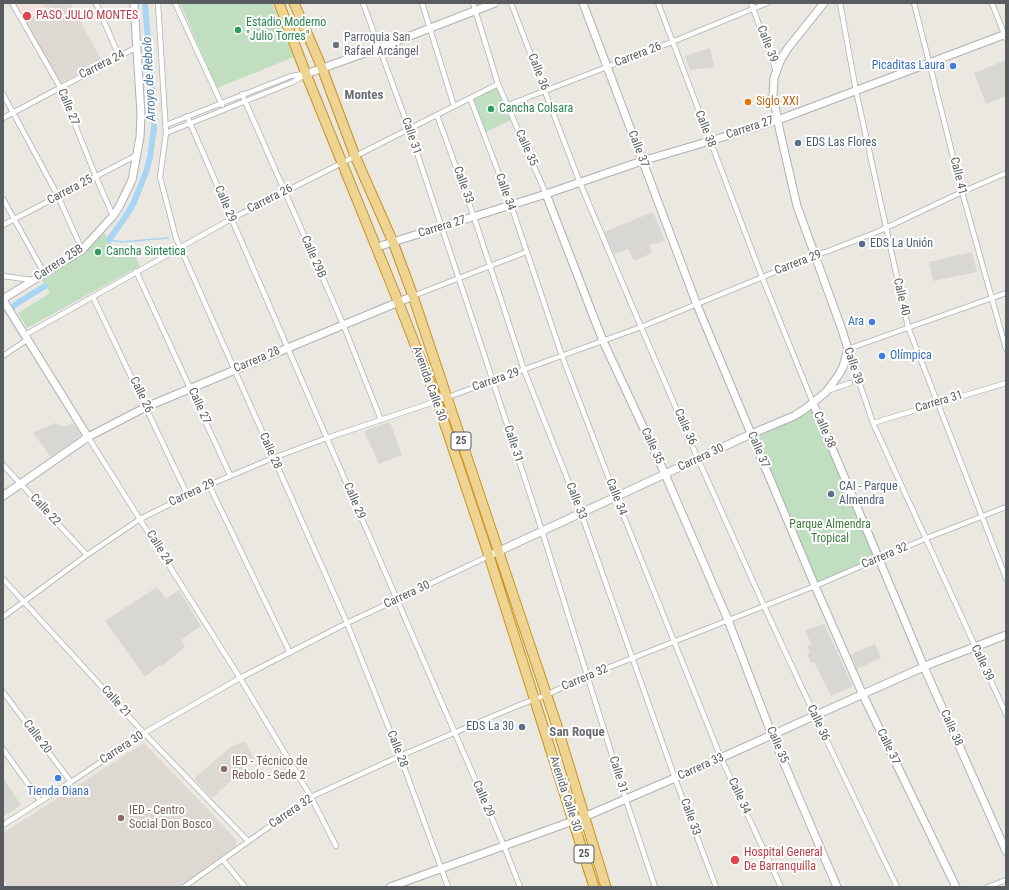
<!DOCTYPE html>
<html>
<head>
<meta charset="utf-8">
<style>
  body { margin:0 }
  #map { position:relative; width:1009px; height:890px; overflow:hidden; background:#eae8e1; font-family:"Roboto Condensed",sans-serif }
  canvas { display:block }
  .frame { position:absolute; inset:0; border:4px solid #595c5f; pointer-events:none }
</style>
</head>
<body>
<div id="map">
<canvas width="1009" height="890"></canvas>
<div class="frame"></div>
</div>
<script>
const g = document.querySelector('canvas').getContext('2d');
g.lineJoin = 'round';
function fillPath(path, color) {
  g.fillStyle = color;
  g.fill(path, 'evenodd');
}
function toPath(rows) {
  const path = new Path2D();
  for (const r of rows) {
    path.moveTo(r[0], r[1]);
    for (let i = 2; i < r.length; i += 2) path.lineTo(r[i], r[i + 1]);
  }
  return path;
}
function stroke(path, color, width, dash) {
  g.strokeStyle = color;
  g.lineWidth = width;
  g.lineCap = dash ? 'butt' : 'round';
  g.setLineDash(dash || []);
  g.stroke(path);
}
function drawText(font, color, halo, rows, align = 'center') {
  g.font = font + ' "Roboto Condensed",sans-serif';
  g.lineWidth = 4;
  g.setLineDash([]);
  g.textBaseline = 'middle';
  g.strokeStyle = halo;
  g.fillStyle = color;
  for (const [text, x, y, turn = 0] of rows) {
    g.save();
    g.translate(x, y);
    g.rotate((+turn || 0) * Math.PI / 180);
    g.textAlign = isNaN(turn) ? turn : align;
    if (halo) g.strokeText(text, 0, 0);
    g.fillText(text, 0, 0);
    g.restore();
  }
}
fillPath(toPath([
  [710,48,714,67,690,70,685,56],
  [1006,60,1006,96,986,104,974,73],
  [653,212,665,241,649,245,652,253,634,261,628,249,614,255,604,232],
  [972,252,977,272,933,281,929,262],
  [390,422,402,455,379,464,364,431],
  [55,423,64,427,73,423,82,435,51,457,33,433],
  [157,587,166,599,179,590,201,626,181,640,185,647,161,667,159,665,145,677,105,621],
  [824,624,853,686,831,696,814,662,811,663,807,654,810,652,807,646,811,644,805,630],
  [875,644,881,658,857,669,851,654],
  [3,778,21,805,3,817]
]), '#d9d7d3');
fillPath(toPath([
  [43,3,70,3,102,61,60,83,24,22,54,5,46,8],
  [245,741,255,760,212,798,194,779,229,748],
  [144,743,236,839,236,846,200,873,179,887,7,887,3,880,3,833]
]), '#ddd9d2');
fillPath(toPath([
  [19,3,42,3,45,9,24,21,18,11]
]), '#f6dfdd');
fillPath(toPath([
  [180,3,272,3,294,57,217,88],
  [498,84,513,119,484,133,470,98],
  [104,233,115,249,130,245,140,266,27,328,18,313,50,293,42,280,79,257],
  [813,403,879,559,815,586,751,434]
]), '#c1dfc0');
stroke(toPath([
  [109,240,122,242,168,238]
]), '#a8d5f3', 1.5);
stroke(toPath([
  [109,240,126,216,134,202,146,172,150,157,154,128,154,116,145,3],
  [8,312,16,304,45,286]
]), '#a8d5f3', 6);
const street = toPath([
  [12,3,60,87,96,177,113,216],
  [96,3,119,56],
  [158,3,166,133,160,177,176,238,347,623,400,756,448,887],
  [175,3,222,105],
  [363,3,409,129,481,345,542,531,626,800,655,887],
  [422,3,454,106],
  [473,3,498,84,546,194],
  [511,3,580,183,641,327,698,459,764,606,815,716,897,887],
  [658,3,762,277,813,403],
  [751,3,776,71],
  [840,3,856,91,908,327,1006,578],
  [914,3,962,192,1006,349],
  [992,3,1006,39],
  [3,94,58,196,82,250],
  [242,94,343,324,381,420],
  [470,98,511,205,562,356,616,497,721,758,781,887],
  [508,105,672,42,767,3],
  [437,115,474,217,524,370,581,513,677,784,716,887],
  [187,116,504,846,520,887],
  [3,118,137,47],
  [166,125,291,76,304,74],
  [166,133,293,82,306,74],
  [3,199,44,273],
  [3,225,137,155],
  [136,271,230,475],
  [3,276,32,280],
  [1006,293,848,349,873,423,1006,714],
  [413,296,526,252],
  [93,297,187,494],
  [25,335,231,219,498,84],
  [3,356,28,339],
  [827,391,850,383],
  [873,423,1006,383],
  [88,437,240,678,311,797,336,846],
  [3,465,87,555],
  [209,485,290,653],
  [3,579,144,733,248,841],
  [3,617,87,555,140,519,209,485,273,458,327,438,437,401,641,327,814,256,831,250,877,232,962,192,1006,173],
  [3,692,71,782],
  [3,749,40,801],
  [3,825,71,782,144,733,240,678,347,623,489,556],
  [223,860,245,887],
  [184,887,311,797,400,756,517,706,546,695,587,676,815,586,927,538,1006,507],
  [988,887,1006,880]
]);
const secondary = toPath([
  [583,3,697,305,815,586,863,695,956,887],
  [306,74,379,48,495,3],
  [546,194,603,341,665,474,728,620,772,735,837,887],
  [377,247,546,194,642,161,710,141,778,120,1006,34],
  [3,299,82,250,113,216,119,207,132,180,140,137,141,114,134,3],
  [3,300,88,437],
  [813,403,879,559,924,667,1006,851],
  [3,496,88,437,146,407,413,296],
  [495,553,751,434,794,416,805,409,826,392,838,376,843,367,848,349,841,327,797,206,780,132,773,96,774,78,781,59,788,48,824,3],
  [390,887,584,817,696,769,930,664,1006,635]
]);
const highway = toPath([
  [279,3,306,74,398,301,437,401,489,556,594,887],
  [294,3,322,68,355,156,393,242,413,296,557,726,606,887]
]);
stroke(street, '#aeb1b4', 6);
stroke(secondary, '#adb0b4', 9);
stroke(highway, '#ce901c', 11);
stroke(street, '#fff', 4.5);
stroke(secondary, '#fff', 7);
stroke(highway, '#eed493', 9);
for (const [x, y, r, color] of [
  [27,16,5,"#e0444e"],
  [238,30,4,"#2e9e5b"],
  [336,45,4,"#6b7280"],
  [953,66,4,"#3f7fe0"],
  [748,102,4,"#e8710a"],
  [491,109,4,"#2e9e5b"],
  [798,143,4,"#5c6f8a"],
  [862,244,4,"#5c6f8a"],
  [98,252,4,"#2e9e5b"],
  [872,322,4,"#3f7fe0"],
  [882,356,4,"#3f7fe0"],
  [831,494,4,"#5c6f8a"],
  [522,727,4,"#5c6f8a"],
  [224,769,4,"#8d6e63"],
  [58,778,4,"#3f7fe0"],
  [121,818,4,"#8d6e63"],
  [735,860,5,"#e0444e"]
]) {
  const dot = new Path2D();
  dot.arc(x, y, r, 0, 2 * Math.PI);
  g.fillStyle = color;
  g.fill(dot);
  stroke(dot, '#fff', 1.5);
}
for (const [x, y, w] of [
  [461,441,20],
  [584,854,20]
]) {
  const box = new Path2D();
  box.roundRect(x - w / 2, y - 9, w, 18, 3);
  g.fillStyle = '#fff';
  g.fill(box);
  stroke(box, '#595c5f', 1);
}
drawText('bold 11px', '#595c5f', null, [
  ["25",461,441],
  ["25",584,854]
]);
drawText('12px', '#be3a42', '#fff', [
  ["PASO JULIO MONTES",36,16],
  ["Hospital General",744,853],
  ["De Barranquilla",744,867]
], 'left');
drawText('12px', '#27864d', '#fff', [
  ["Estadio Moderno",246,23],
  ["\"Julio Torres\"",246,37],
  ["Cancha Colsara",499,109],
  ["Cancha Sintetica",106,252]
], 'left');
drawText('12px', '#5b616d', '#fff', [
  ["Parroquia San",344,38],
  ["Rafael Arcángel",344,52]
], 'left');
drawText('12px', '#595c5f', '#fff', [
  ["Calle 39",767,44,69],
  ["Carrera 26",638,55,-21],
  ["Carrera 24",102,65,-27],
  ["Calle 36",538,72,69],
  ["Calle 27",68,107,68],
  ["Carrera 27",750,128,-18],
  ["Calle 38",705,129,69],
  ["Calle 31",411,136,71],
  ["Calle 35",526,148,66],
  ["Calle 37",638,149,69],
  ["Calle 41",958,176,76],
  ["Calle 33",463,185,70],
  ["Carrera 25",70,190,-28],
  ["Calle 34",505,192,70],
  ["Carrera 26",270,199,-27],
  ["Calle 29",225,204,67],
  ["Carrera 27",442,227,-17],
  ["Calle 29B",313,257,66],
  ["Carrera 25B",59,263,-33],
  ["Carrera 29",798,263,-21],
  ["Calle 40",901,297,77],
  ["Carrera 28",257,360,-23],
  ["Calle 39",853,366,72],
  ["Carrera 29",496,380,-19],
  ["Avenida Calle 30",429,384,70],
  ["Calle 26",141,395,64],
  ["Carrera 31",939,402,-17],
  ["Calle 27",199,406,66],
  ["Calle 36",685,427,66],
  ["Calle 38",824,430,67],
  ["Calle 31",513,444,72],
  ["Calle 35",652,446,65],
  ["Calle 37",758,450,67],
  ["Calle 28",270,451,66],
  ["Carrera 30",701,458,-25],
  ["Carrera 29",192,493,-25],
  ["Calle 34",616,497,69],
  ["Calle 29",354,501,67],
  ["Calle 33",576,501,69],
  ["Calle 22",45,510,47],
  ["Calle 24",159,548,58],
  ["Carrera 32",885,556,-23],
  ["Carrera 30",407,595,-25],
  ["Calle 39",982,663,65],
  ["Carrera 32",585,678,-23],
  ["Calle 21",116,702,48],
  ["Calle 36",818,723,65],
  ["Calle 38",951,728,66],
  ["Calle 20",37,737,53],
  ["Calle 35",777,745,67],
  ["Calle 37",888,747,64],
  ["Carrera 30",122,748,-33],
  ["Calle 28",397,749,69],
  ["Carrera 33",701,767,-24],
  ["Calle 31",618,775,73],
  ["Avenida Calle 30",565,794,72],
  ["Calle 34",739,796,65],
  ["Calle 29",483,799,67],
  ["Carrera 32",291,812,-34],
  ["Calle 33",690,817,70]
]);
drawText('12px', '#366cbe', '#fff', [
  ["Picaditas Laura",945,66],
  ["Ara",864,322],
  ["Olímpica",890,356,"left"],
  ["Tienda Diana",58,792,"center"]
], 'right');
drawText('12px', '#c56008', '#fff', [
  ["Siglo XXI",756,102]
], 'left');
drawText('12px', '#4e5e75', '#fff', [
  ["EDS Las Flores",806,143],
  ["EDS La Unión",870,244],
  ["CAI - Parque",839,487],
  ["Almendra",839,501],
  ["EDS La 30",514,727,"right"]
], 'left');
drawText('12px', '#3e7a3e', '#fff', [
  ["Parque Almendra",830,525],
  ["Tropical",830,539]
]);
drawText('12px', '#785e54', '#fff', [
  ["IED - Técnico de",232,762],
  ["Rebolo - Sede 2",232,776],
  ["IED - Centro",129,811],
  ["Social Don Bosco",129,825]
], 'left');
drawText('italic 13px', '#4978a2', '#fff', [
  ["Arroyo de Rebolo",150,79,-93]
]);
drawText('bold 13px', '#6a6e71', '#fff', [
  ["Montes",364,96],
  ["San Roque",577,733]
]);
</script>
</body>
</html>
